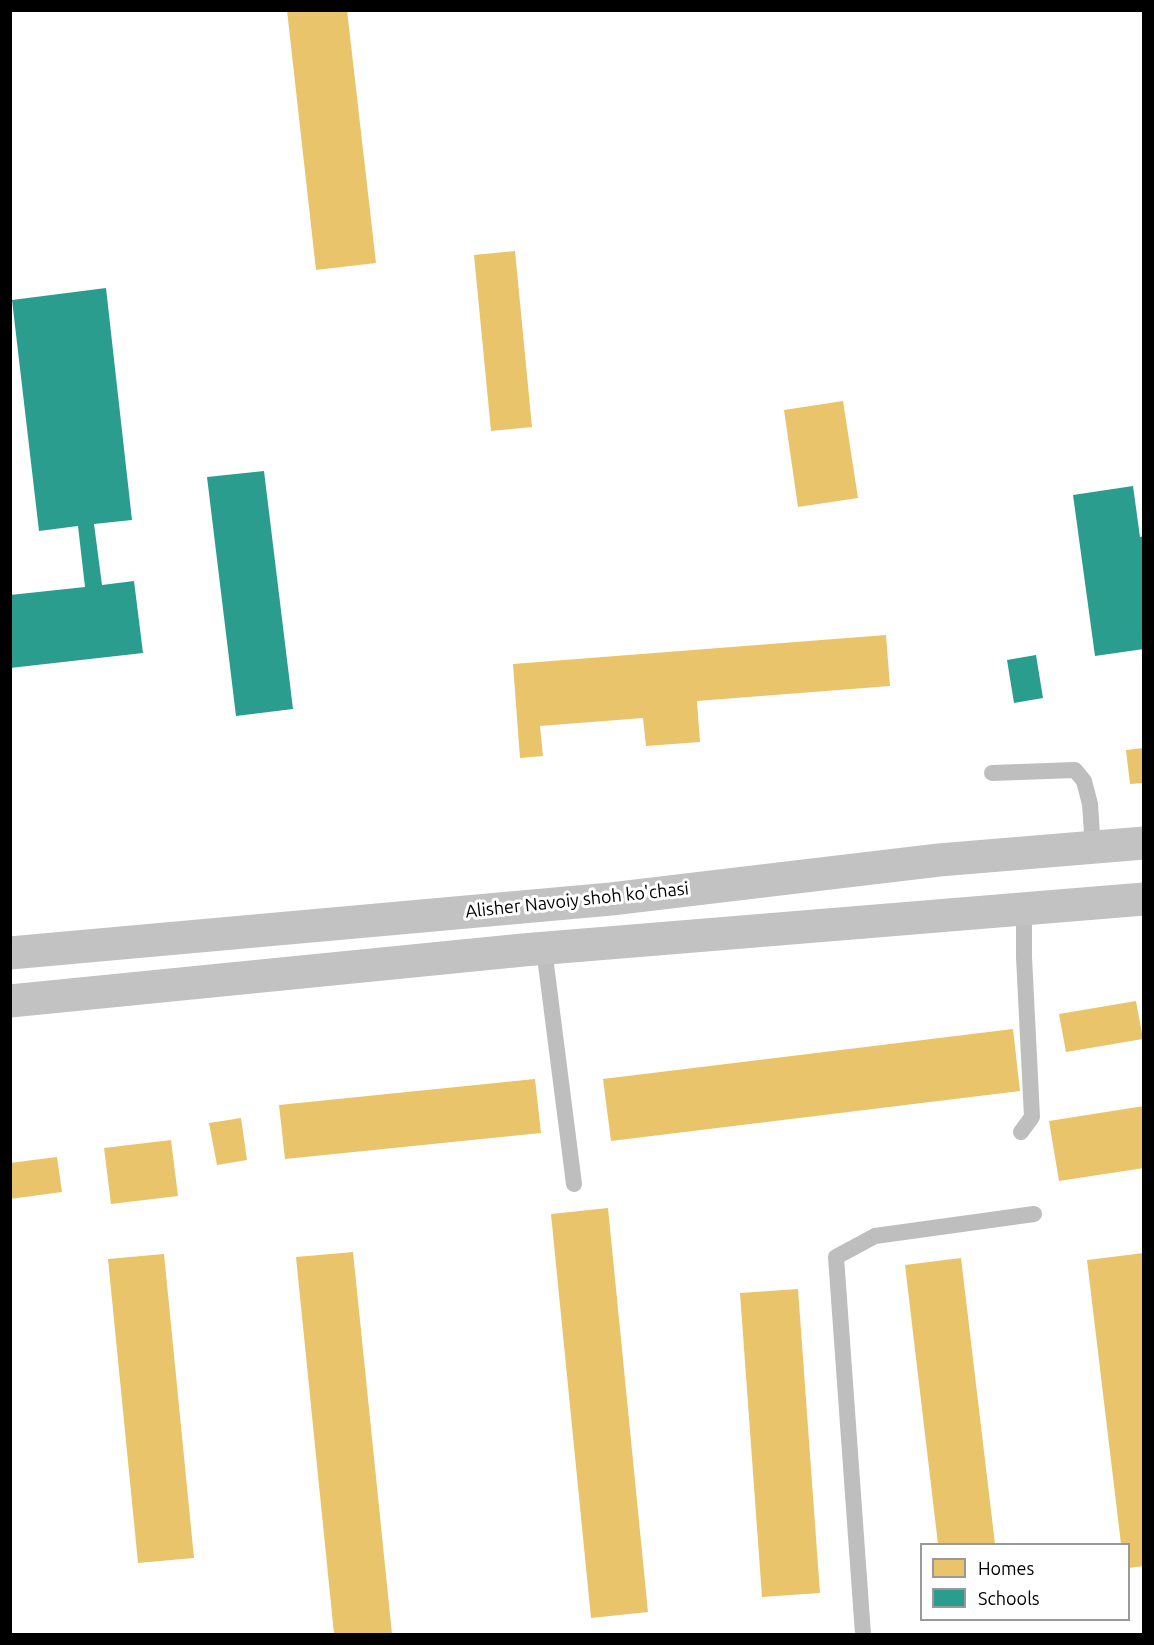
<!DOCTYPE html>
<html>
<head>
<meta charset="utf-8">
<style>
  body { margin:0 }
  #map { position:relative; width:1154px; height:1645px; overflow:hidden; background:#fff; font-family:Ubuntu,sans-serif }
  canvas { display:block }
  .frame { position:absolute; inset:0; border:12px solid #000; pointer-events:none }
  .legend { position:absolute; left:920px; top:1543px; width:210px; height:78px; box-sizing:border-box; background:#fff; border:2px solid #999; margin:0; padding:8px 10px; list-style:none; font-size:18px; color:#000 }
  .legend li { display:flex; align-items:center; gap:12px; height:30px }
  .legend b { width:30px; border:2px solid #999 }
</style>
</head>
<body>
<div id="map">
<canvas width="1154" height="1645"></canvas>
<div class="frame"></div>
<ul class="legend">
<li><b style="height:16px;background:#e9c46a"></b>Homes</li>
<li><b style="height:16px;background:#2a9d8f"></b>Schools</li>
</ul>
</div>
<script>
const g = document.querySelector('canvas').getContext('2d');
g.lineJoin = 'round';
function fillPath(path, color) {
  g.fillStyle = color;
  g.fill(path, 'evenodd');
}
function toPath(rows) {
  const path = new Path2D();
  for (const r of rows) {
    path.moveTo(r[0], r[1]);
    for (let i = 2; i < r.length; i += 2) path.lineTo(r[i], r[i + 1]);
  }
  return path;
}
function stroke(path, color, width, dash) {
  g.strokeStyle = color;
  g.lineWidth = width;
  g.lineCap = dash ? 'butt' : 'round';
  g.setLineDash(dash || []);
  g.stroke(path);
}
function drawText(font, color, halo, rows, align = 'center') {
  g.font = font + ' Ubuntu,sans-serif';
  g.lineWidth = 6;
  g.setLineDash([]);
  g.textBaseline = 'middle';
  g.strokeStyle = halo;
  g.fillStyle = color;
  for (const [text, x, y, turn = 0] of rows) {
    g.save();
    g.translate(x, y);
    g.rotate((+turn || 0) * Math.PI / 180);
    g.textAlign = isNaN(turn) ? turn : align;
    if (halo) g.strokeText(text, 0, 0);
    g.fillText(text, 0, 0);
    g.restore();
  }
}
fillPath(toPath([
  [287,10,347,10,376,263,316,270],
  [515,251,532,427,491,431,474,255],
  [843,401,858,498,798,507,784,410],
  [886,635,890,686,697,701,700,742,646,746,643,718,540,726,543,756,520,758,513,664],
  [1144,748,1144,783,1130,784,1126,750],
  [1136,1001,1143,1039,1066,1052,1059,1014],
  [1013,1029,1020,1091,611,1141,603,1079],
  [535,1079,541,1133,285,1159,279,1105],
  [1144,1106,1144,1168,1059,1181,1049,1121],
  [241,1118,247,1160,217,1165,209,1123],
  [171,1140,178,1196,111,1204,104,1148],
  [57,1157,62,1192,10,1199,10,1163],
  [608,1208,648,1612,591,1618,551,1214],
  [353,1252,392,1634,334,1634,296,1257],
  [1144,1253,1144,1566,1128,1568,1128,1544,1121,1544,1087,1260],
  [164,1254,194,1558,138,1563,108,1259],
  [961,1258,995,1544,938,1544,905,1265],
  [798,1289,820,1593,762,1597,740,1293]
]), '#e9c46a');
fillPath(toPath([
  [106,288,132,520,94,524,102,585,134,581,143,653,10,668,10,595,85,587,78,526,39,531,12,300],
  [264,471,293,709,236,716,207,477],
  [1133,486,1140,537,1144,536,1144,649,1095,656,1073,495],
  [1036,655,1043,698,1014,703,1007,660]
]), '#2a9d8f');
stroke(toPath([
  [992,773,1075,770,1084,781,1090,804,1093,848],
  [544,949,574,1184],
  [1021,1132,1032,1117,1024,957,1024,909],
  [863,1634,836,1257,875,1236,1034,1214]
]), '#bebebe', 16);
stroke(toPath([
  [10,953,611,899,939,860,1144,843],
  [10,1001,523,950,1144,899]
]), '#c2c2c2', 33);
drawText('18px', '#000', '#fff', [
  ["Alisher Navoiy shoh ko'chasi",577,900,-6]
]);
</script>
</body>
</html>
